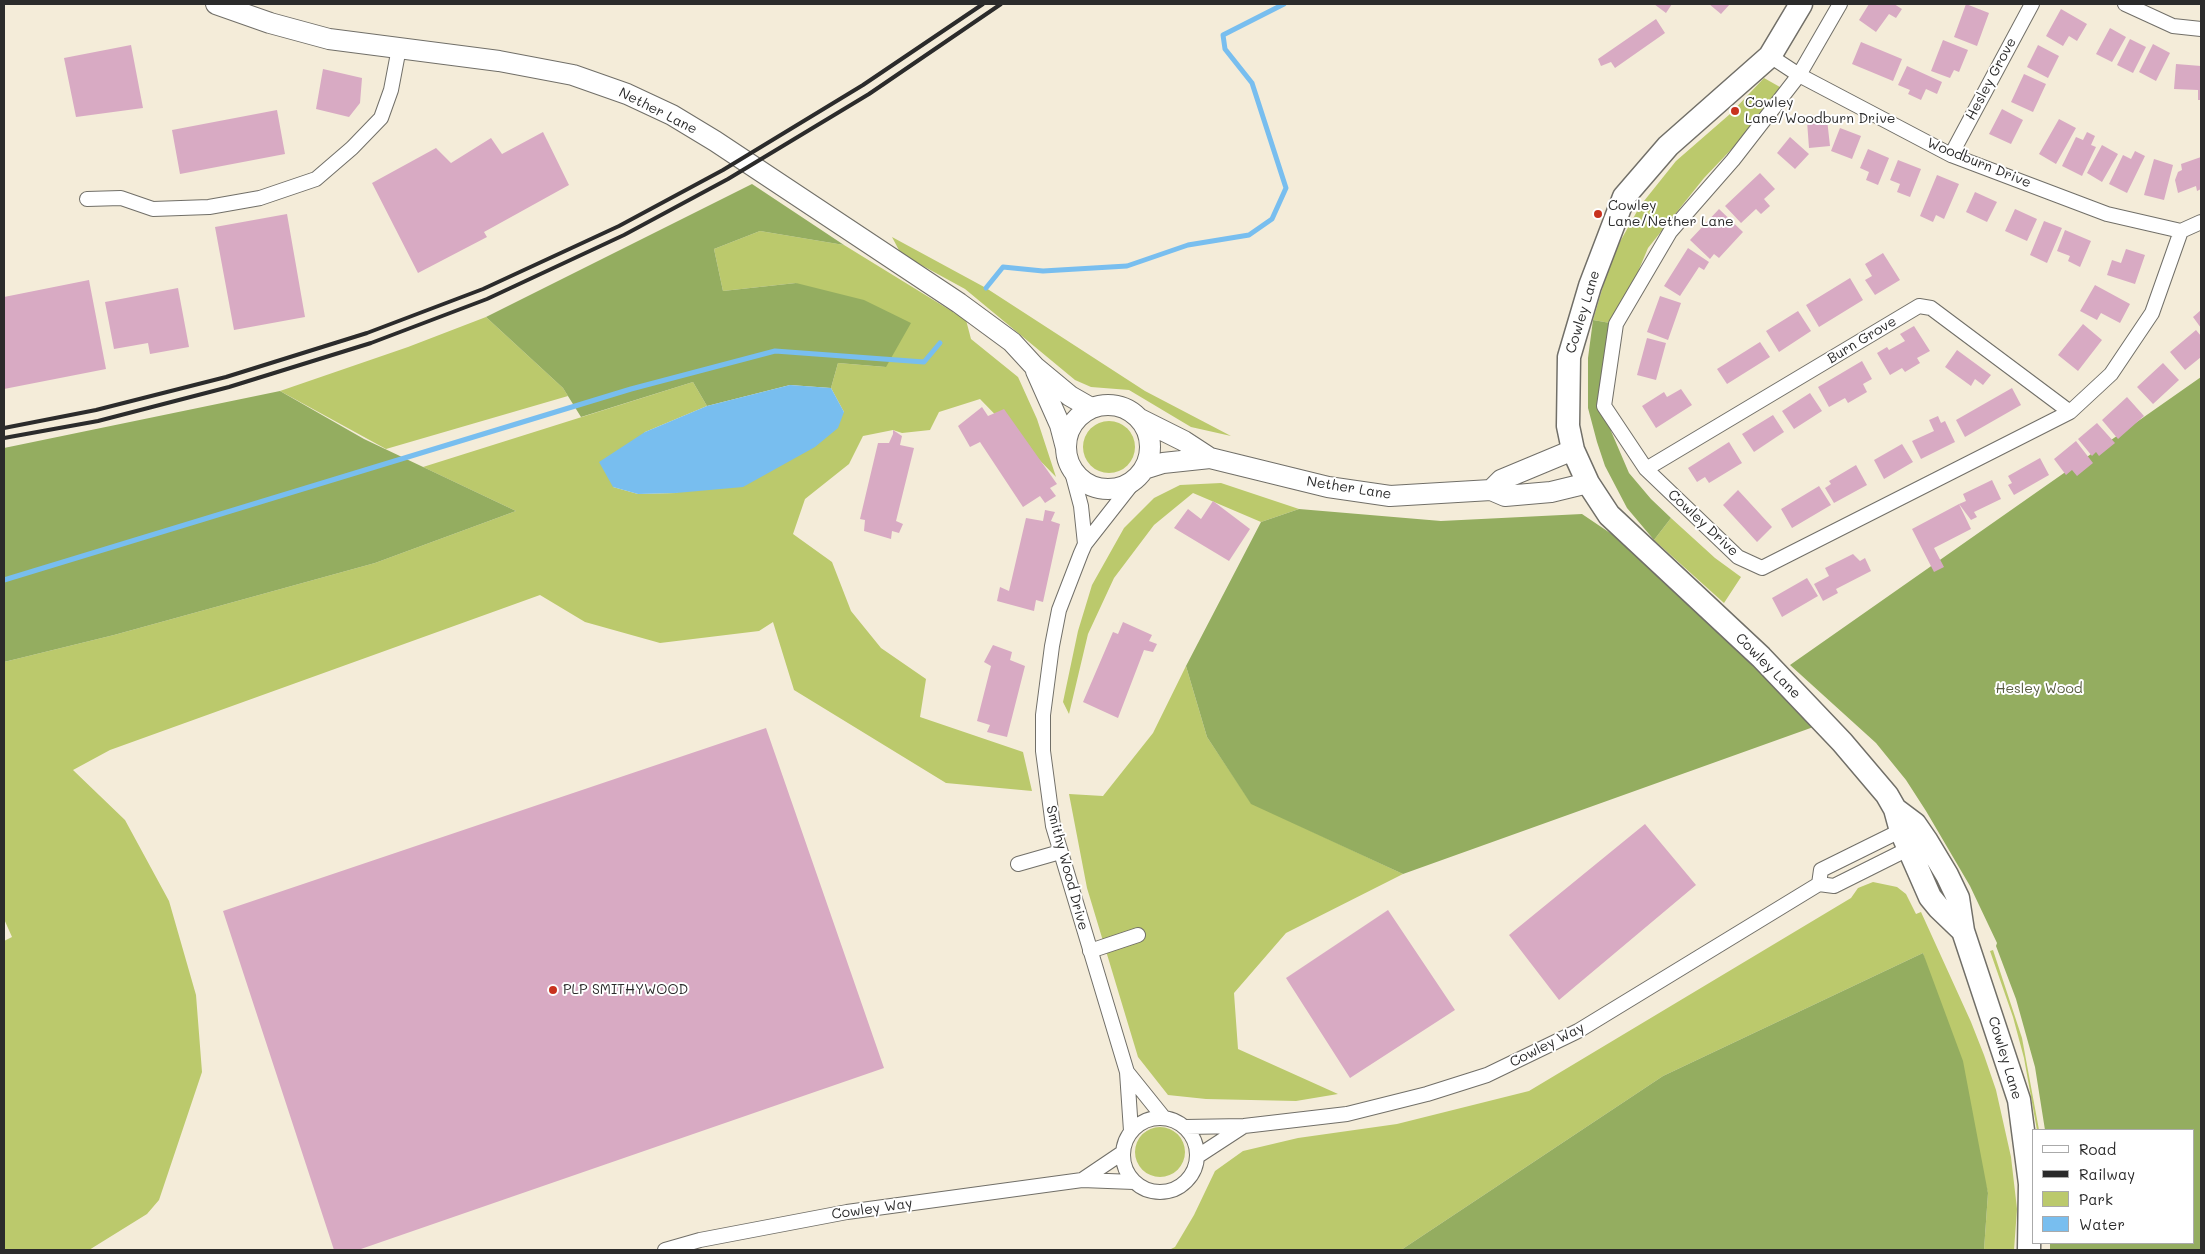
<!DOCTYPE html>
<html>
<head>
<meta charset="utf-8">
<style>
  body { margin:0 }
  #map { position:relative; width:2205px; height:1254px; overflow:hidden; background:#f4ecd9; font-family:Mali,sans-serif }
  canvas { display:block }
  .frame { position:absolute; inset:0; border:5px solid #2b2b2b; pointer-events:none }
  .legend { position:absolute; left:2032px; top:1129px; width:162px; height:115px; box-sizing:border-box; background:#fff; border:1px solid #aaa; margin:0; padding:6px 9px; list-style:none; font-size:15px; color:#2b2b2b }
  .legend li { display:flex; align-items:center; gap:10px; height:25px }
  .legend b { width:25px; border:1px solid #aaa }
</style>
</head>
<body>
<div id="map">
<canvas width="2205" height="1254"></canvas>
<div class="frame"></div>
<ul class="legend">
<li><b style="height:6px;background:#fff"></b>Road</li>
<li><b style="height:6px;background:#2b2b2b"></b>Railway</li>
<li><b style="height:14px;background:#bbc96c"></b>Park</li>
<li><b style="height:14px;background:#78beef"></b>Water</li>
</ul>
</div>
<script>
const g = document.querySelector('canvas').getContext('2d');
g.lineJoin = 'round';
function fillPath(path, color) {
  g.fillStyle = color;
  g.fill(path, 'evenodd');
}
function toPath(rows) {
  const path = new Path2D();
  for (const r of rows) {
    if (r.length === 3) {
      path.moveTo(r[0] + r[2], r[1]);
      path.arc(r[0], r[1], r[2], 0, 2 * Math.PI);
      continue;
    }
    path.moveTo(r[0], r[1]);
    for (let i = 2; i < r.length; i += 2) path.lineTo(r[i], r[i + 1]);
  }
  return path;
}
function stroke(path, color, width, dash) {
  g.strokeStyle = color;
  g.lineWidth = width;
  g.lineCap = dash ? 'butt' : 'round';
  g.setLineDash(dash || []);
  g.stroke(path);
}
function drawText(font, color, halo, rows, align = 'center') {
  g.font = font + ' Mali,sans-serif';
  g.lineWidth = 4;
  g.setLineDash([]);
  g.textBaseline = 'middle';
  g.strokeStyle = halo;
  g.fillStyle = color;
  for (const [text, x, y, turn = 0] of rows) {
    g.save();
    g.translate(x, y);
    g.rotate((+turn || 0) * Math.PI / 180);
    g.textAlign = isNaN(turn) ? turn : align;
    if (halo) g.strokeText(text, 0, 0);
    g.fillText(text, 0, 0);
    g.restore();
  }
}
fillPath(toPath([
  [1764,78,1787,91,1704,178,1648,248,1616,324,1593,320,1612,256,1640,206,1676,161,1730,114],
  [760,231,844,245,966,320,971,339,1018,377,1037,419,1056,477,980,399,939,412,930,430,902,433,893,430,863,436,849,464,805,499,793,534,832,562,851,611,881,648,926,679,920,717,1023,752,1032,791,946,783,794,690,773,622,759,631,660,643,585,622,540,595,110,750,73,770,125,820,169,901,196,995,202,1072,159,1200,147,1214,89,1250,4,1250,4,941,12,937,4,919,4,662,114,635,375,563,516,511,423,467,693,382,707,406,645,432,613,487,638,494,676,493,844,412,831,388,838,363,886,367,796,283,723,291,714,249],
  [892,237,986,288,1145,391,1231,436,1191,427,1129,390,1091,387,1075,380,965,289,901,254],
  [486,317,563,388,568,396,386,449,280,391,408,347],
  [1109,447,26],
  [1221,483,1299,509,1261,522,1193,493,1154,525,1114,578,1088,634,1069,714,1063,702,1078,631,1092,585,1124,528,1154,498,1180,485],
  [1671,518,1715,558,1741,577,1724,603,1654,540],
  [1186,666,1207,737,1251,803,1403,874,1286,933,1234,993,1238,1049,1338,1094,1296,1101,1206,1099,1168,1095,1138,1057,1087,888,1069,794,1103,796,1153,733],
  [1873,882,1897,887,1906,894,1916,914,1921,912,1971,1022,1984,1055,1996,1090,2011,1157,2017,1209,2014,1250,1984,1250,1988,1193,1923,953,1663,1076,1401,1250,1169,1250,1175,1247,1194,1215,1215,1171,1243,1151,1298,1138,1397,1124,1529,1091,1851,898,1858,888],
  [1993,950,2022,1038,2039,1130,2037,1130,2024,1058,2013,1017,1990,951],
  [1160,1152,25]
]), '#bbc96c');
fillPath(toPath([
  [752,184,844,245,760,231,714,249,723,291,796,283,864,300,911,323,886,367,838,363,831,388,790,385,707,406,693,382,581,417,563,388,486,317],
  [1593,320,1616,324,1608,378,1611,431,1629,473,1651,499,1671,518,1654,540,1627,508,1605,466,1597,442,1588,408,1588,358],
  [2201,377,2201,1250,2050,1250,2050,1243,2194,1243,2194,1130,2045,1130,2035,1067,2016,999,1996,946,1997,943,1970,886,1926,811,1906,780,1876,743,1790,665],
  [280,391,364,439,516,511,375,563,114,635,4,662,4,448],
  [1299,509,1441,521,1582,514,1656,564,1819,725,1403,874,1251,804,1207,737,1186,666,1261,522],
  [1923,953,1963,1061,1988,1193,1984,1250,1401,1250,1663,1076]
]), '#94ad60');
fillPath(toPath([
  [790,385,831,388,844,412,838,428,815,447,743,487,676,493,638,494,613,487,599,462,645,432,707,406]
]), '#78beef');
stroke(toPath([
  [986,288,1003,267,1043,271,1127,266,1188,245,1249,235,1272,219,1286,188,1252,83,1225,49,1223,35,1284,4],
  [4,580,631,389,775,351,924,362,940,343]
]), '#78beef', 5);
fillPath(toPath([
  [1654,4,1672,4,1666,13],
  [1709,4,1730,4,1721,14],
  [1869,4,1894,4,1902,9,1896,18,1889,14,1876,32,1859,20],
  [1966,4,1989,13,1977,46,1954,37],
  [2061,9,2087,24,2077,41,2069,36,2063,46,2046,36],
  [1656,19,1665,33,1615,68,1611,62,1601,66,1598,59],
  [2110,28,2126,37,2112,62,2096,54],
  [2130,39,2146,47,2133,73,2117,65],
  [1943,40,1968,50,1959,72,1954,70,1950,78,1931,71],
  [1861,42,1902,59,1893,81,1852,64],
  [2153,44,2170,53,2156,81,2139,72],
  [131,45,143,108,76,117,64,58],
  [2038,45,2059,56,2048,78,2027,67],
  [2176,64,2201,66,2201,100,2198,100,2198,90,2174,89],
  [1907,66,1942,82,1937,94,1926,89,1921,100,1908,94,1910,90,1898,85],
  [323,69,362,78,360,103,349,117,316,109],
  [2024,74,2046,84,2033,112,2011,102],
  [2002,109,2023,120,2011,144,1989,134],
  [277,110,285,154,180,174,172,130],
  [1827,119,1830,146,1809,148,1807,121],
  [2059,119,2076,128,2056,164,2039,154],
  [1840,128,1861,136,1852,159,1831,151],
  [543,132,569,185,484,232,487,237,418,273,372,183,436,148,451,163,491,138,502,154],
  [2087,132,2095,136,2091,145,2096,147,2082,176,2062,166,2076,137,2083,140],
  [1790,137,1809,154,1795,169,1777,153],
  [2102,145,2118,154,2102,182,2087,173],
  [1868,149,1889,158,1878,185,1866,180,1869,172,1860,168],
  [2135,151,2145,156,2127,193,2109,184,2123,155,2131,159],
  [2201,157,2201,189,2197,191,2196,186,2178,193,2175,180,2178,172,2182,170,2181,164],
  [2154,159,2173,165,2164,200,2144,195],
  [1898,160,1921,169,1910,197,1897,192,1900,184,1890,180],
  [1760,173,1775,189,1764,199,1770,206,1761,214,1756,209,1741,223,1725,206],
  [1937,175,1959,184,1944,219,1936,215,1933,222,1920,216],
  [1975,192,1997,202,1987,222,1966,212],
  [1719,209,1743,232,1719,258,1714,254,1710,259,1690,240],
  [2015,209,2037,219,2027,241,2005,231],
  [287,214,305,317,234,330,215,227],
  [2044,221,2062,228,2047,263,2030,255],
  [2065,230,2091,241,2080,267,2068,261,2070,256,2057,251],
  [1688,248,1709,262,1704,270,1699,267,1680,296,1664,286],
  [2126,249,2145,255,2135,284,2107,275,2112,260,2121,263],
  [1883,253,1900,280,1875,295,1865,280,1872,276,1865,264],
  [1850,278,1863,300,1819,327,1806,305],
  [89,280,106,369,4,389,4,297],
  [2095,285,2130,304,2120,323,2101,313,2097,320,2080,311],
  [178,288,189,347,150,354,148,343,114,349,105,302],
  [1660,296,1681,303,1668,340,1647,332],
  [2201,310,2201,328,2193,317],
  [1798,311,1811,331,1779,352,1766,331],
  [2083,324,2102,340,2078,371,2058,355],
  [1914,326,1930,351,1917,358,1920,363,1905,372,1902,368,1890,375,1877,353,1887,347,1889,350,1905,341,1900,334],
  [2196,330,2201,336,2201,357,2185,370,2170,352],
  [1647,338,1666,343,1656,380,1637,375],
  [1760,342,1770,357,1727,384,1717,369],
  [1957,350,1991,375,1983,385,1975,379,1971,386,1945,367],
  [1862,361,1872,379,1863,384,1867,392,1848,403,1845,398,1829,407,1818,387],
  [2163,363,2179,380,2153,404,2137,387],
  [2012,388,2021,405,1965,437,1956,420],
  [1681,389,1692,405,1656,428,1642,406,1664,392,1667,397],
  [1810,393,1822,411,1794,429,1782,411],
  [2127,397,2144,416,2118,439,2102,420],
  [982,407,988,416,1004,409,1057,484,1050,488,1056,496,1045,503,1040,496,1023,507,980,442,970,447,958,426],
  [1773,415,1784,432,1754,452,1742,434],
  [1938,416,1941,423,1945,421,1955,442,1921,459,1912,441,1934,431,1929,420],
  [2097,423,2115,443,2099,456,2096,452,2092,456,2078,439],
  [893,430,902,436,900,445,914,448,896,521,903,524,899,533,892,531,891,539,864,531,865,520,860,519,878,443,889,443,893,434],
  [2076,441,2093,463,2077,476,2072,470,2066,475,2054,459],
  [1729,442,1742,463,1709,483,1705,477,1697,482,1688,468],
  [1902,444,1913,462,1884,479,1874,460],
  [2040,458,2049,475,2014,495,2008,485,2012,483,2008,476],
  [1856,465,1867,485,1834,503,1825,488,1831,484,1829,481],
  [1992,480,2001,499,1974,512,1977,517,1971,520,1959,504,1971,529,1934,548,1944,567,1934,572,1912,529,1959,504,1966,501,1963,494],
  [1819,486,1831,505,1792,528,1781,509],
  [1738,490,1772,527,1757,542,1723,505],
  [1213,501,1250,529,1229,561,1174,528,1188,509,1201,519],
  [1045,510,1055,512,1051,521,1060,524,1043,602,1036,600,1034,611,997,601,1000,587,1009,591,1026,518,1043,521],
  [1853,554,1860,561,1865,558,1871,571,1836,589,1838,593,1823,601,1814,584,1829,576,1825,568],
  [1807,578,1818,596,1782,617,1772,598],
  [1123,622,1152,635,1149,641,1157,644,1153,652,1144,650,1118,718,1083,702,1113,632,1118,634],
  [993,645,1012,652,1010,660,1025,666,1007,737,987,732,990,725,977,721,991,666,984,662],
  [766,728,884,1068,358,1250,334,1250,223,911],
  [1645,824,1696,885,1559,1000,1509,935],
  [1388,910,1455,1010,1350,1078,1286,978]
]), '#d8aac3');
const street = toPath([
  [1840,4,1799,75,1733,160,1670,232,1616,324,1604,406,1646,469,1738,557,1762,568,2070,412,2111,374,2152,313,2181,231],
  [2125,4,2173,26,2201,29],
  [1770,56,1799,75,1951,155,2107,214,2181,231,2201,222],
  [1951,155,2032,4],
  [87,199,121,198,153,209,209,207,260,198,316,179,352,148,381,118,391,90,399,48],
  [1069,461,1081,506,1085,544],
  [1646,469,1919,306,1931,308,2070,412],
  [1018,864,1060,852],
  [1819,884,1821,870,1906,828],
  [1090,951,1138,935],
  [1127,1072,1164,1118],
  [1160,1155,37],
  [1185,1127,1244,1126,1347,1114,1427,1094,1487,1075,1578,1031,1819,884,1834,886,1914,846],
  [1131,1131,1127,1072,1053,826,1043,751,1043,715,1052,646,1059,610,1081,553,1085,544,1136,479],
  [1198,1156,1244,1126],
  [1082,1180,1122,1153],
  [665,1250,700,1240,847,1212,1082,1180,1134,1182]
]);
const secondary = toPath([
  [216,4,270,23,329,39,499,61,573,75,627,94,672,115,715,141,959,303,1012,342,1035,367,1070,396,1091,408],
  [1036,371,1060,425,1066,448],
  [1108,447,42],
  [1140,419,1184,441,1210,458],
  [1144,469,1163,463,1210,458,1328,487,1390,496,1491,490,1505,496,1551,492,1588,483],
  [1491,490,1501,480,1573,450]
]);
const primary = toPath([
  [1801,4,1770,56,1668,146,1624,197,1590,286,1569,357,1568,426,1573,450,1588,483,1609,515,1761,657,1842,742,1887,795,1895,809,1901,831,1930,897,1939,908,1963,931],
  [1895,809,1915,824,1926,840,1947,875,1958,898,1963,931,2019,1100,2030,1184,2029,1250]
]);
stroke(street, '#716f68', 16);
stroke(secondary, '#716f68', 22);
stroke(primary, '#716f68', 25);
stroke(street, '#fff', 14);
stroke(secondary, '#fff', 20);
stroke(primary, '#fff', 22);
stroke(toPath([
  [4,428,96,410,226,377,367,333,483,289,619,226,723,170,863,85,983,4],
  [4,438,98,421,229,387,371,343,487,299,624,235,728,179,869,94,1001,4]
]), '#2b2b2b', 4);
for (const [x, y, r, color] of [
  [1735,111,5,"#c8321e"],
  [1598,214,5,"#c8321e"],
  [553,990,5,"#c8321e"]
]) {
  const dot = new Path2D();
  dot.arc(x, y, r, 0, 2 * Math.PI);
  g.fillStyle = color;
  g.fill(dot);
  stroke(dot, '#fff', 2);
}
drawText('14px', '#2b2b2b', '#fff', [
  ["Hesley Grove",1991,79,-62],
  ["Nether Lane",658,111,27],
  ["Woodburn Drive",1979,163,22],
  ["Cowley Lane",1583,312,-73],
  ["Burn Grove",1862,340,-31],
  ["Nether Lane",1349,488,9],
  ["Cowley Drive",1703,523,43],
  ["Cowley Lane",1768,666,45],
  ["Smithy Wood Drive",1067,868,75],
  ["Cowley Way",1547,1045,-27],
  ["Cowley Lane",2005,1058,73],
  ["Cowley Way",872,1209,-8]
]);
drawText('14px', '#2b2b2b', '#fff', [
  ["Cowley",1745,103],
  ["Lane/Woodburn Drive",1745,119],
  ["Cowley",1608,206],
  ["Lane/Nether Lane",1608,222],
  ["PLP SMITHYWOOD",563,990]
], 'left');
drawText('14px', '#565a3e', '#fff', [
  ["Hesley Wood",2039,689]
]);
</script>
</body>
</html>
